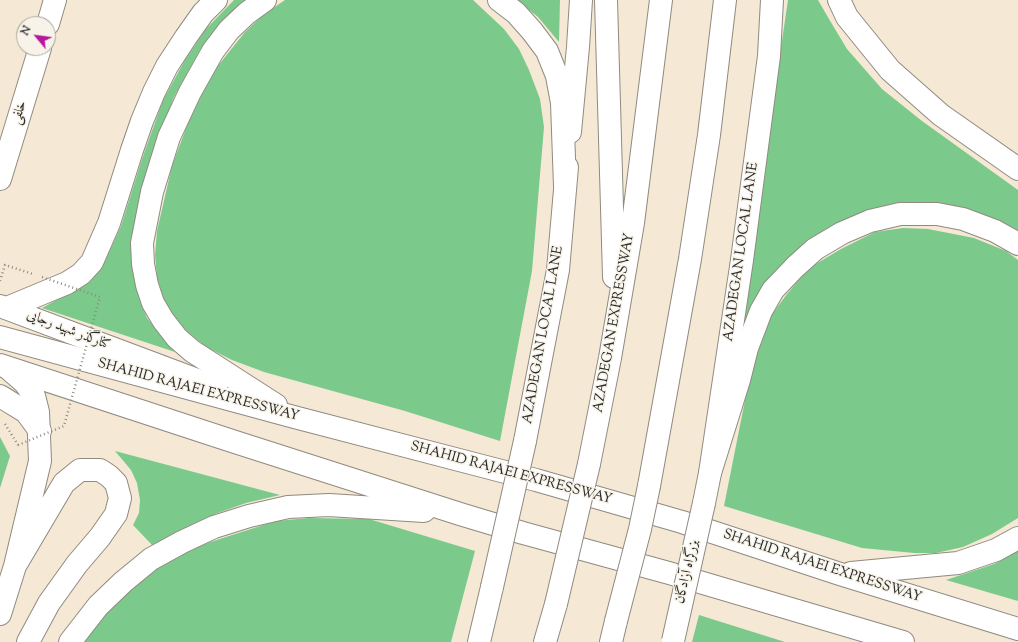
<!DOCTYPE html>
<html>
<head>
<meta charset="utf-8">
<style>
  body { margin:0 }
  #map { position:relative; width:1018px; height:642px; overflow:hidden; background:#f5e8d4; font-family:"Sorts Mill Goudy",serif }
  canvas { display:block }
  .north { position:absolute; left:16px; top:16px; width:40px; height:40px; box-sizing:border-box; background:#f7f3e8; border:1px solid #a5a39c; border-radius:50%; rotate:299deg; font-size:11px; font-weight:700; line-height:16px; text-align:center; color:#2b2b2b }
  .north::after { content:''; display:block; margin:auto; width:14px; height:18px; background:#b5179e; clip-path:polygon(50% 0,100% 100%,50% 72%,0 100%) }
</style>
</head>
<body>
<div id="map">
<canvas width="1018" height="642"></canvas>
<div class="north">N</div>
</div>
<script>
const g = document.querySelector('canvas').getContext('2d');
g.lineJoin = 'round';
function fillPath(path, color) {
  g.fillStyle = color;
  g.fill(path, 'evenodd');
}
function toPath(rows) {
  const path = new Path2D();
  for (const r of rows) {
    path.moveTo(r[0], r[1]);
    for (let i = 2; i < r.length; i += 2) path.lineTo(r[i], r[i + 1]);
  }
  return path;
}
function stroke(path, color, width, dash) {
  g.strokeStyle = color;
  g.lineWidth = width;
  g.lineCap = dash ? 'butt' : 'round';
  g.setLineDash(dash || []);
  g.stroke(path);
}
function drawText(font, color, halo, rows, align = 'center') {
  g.font = font + ' "Sorts Mill Goudy",Amiri,serif';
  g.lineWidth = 3;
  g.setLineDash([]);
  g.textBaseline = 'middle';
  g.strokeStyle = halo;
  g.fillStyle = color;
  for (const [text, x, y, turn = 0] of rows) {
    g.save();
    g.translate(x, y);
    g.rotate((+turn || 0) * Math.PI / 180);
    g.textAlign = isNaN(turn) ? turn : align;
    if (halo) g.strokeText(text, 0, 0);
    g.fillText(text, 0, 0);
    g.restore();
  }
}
fillPath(toPath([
  [234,0,246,0,213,35,200,50,174,97,150,163,138,205,133,240,134,272,139,298,147,318,175,352,42,308,84,285,94,276,105,261,121,226,142,159,163,100,185,60,206,29],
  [285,0,473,0,504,29,519,49,529,70,540,99,544,127,532,271,500,441,405,411,264,372,232,360,206,347,182,327,165,304,157,277,155,255,157,231,172,166,188,123,213,72,245,32,263,15],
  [517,0,560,0,559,42,538,17],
  [788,0,818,0,829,19,847,49,882,89,922,121,1018,190,1018,232,985,215,942,205,850,218,800,248,764,287,731,386],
  [903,228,928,229,974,238,1006,251,1018,260,1018,518,992,534,963,547,936,553,914,553,862,548,724,506,751,370,759,341,770,317,787,294,809,268,841,249,875,232],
  [0,437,10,456,0,488],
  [115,451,280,495,246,503,215,514,152,545,133,525,139,513,140,500,137,483,131,470],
  [309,518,369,519,475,551,451,642,81,642,95,623,122,596,150,572,174,558,204,544,276,521],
  [1018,551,1018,601,946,580,994,564],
  [699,615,785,642,692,642]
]), '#7bca8b');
const minor = toPath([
  [48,24,55,0],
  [0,179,40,48],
  [0,306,216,387],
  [0,396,26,412,40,431]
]);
const major = toPath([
  [570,132,578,47,581,0],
  [525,441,558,270,567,167],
  [704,503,710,473,742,260,769,56,772,0],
  [479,642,492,587]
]);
const highway = toPath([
  [265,0,247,13,229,30,213,51,190,92,169,137,152,192,142,243,143,264,147,285,153,303,163,320,177,338,192,351,276,405],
  [499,0,516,13,532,31,547,51,557,76,562,103,565,186],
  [606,0,614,277],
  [839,0,847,17,890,70,941,115,1018,169],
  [7,308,67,283,81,274,92,262,109,223,132,150,142,121,154,92,167,66,186,37,203,13,216,0],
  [0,337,294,417,536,480,682,522,840,574,1018,629],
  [0,365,232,441,460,514,523,533,669,573,903,642],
  [589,464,610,358,633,223,661,0],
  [710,473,739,380,747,348,761,311,773,290,795,267,815,249,842,233,870,221,900,214,937,214,963,219,995,231,1018,244],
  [649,486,690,259,709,135,725,0],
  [15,566,64,483,80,470,100,470,109,476,116,483,120,498,116,514,100,537,77,564,49,603,28,642],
  [851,573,958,563,996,550,1018,538],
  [0,614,15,566,40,461,38,412,34,396,25,383,10,370],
  [70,642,98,606,123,582,151,559,182,542,214,527,249,516,288,507,329,505,424,511],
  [545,642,556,604],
  [611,642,616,621]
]);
stroke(minor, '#908a80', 24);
stroke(major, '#908a80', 24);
stroke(highway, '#908a80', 24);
stroke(toPath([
  [0,281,5,265,33,274],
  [5,424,18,445]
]), '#908a80', 2.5, [1, 3]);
stroke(minor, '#fff', 22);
stroke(major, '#fff', 22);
stroke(highway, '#fff', 22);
const majorBridge = toPath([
  [492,587,525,441],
  [673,641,704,503]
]);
const highwayBridge = toPath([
  [556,604,589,464],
  [616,621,640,529,649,486]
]);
stroke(majorBridge, '#908a80', 24, []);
stroke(highwayBridge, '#908a80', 24, []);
stroke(toPath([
  [18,445,64,426,100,297,42,277]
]), '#908a80', 2.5, [1, 3]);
stroke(majorBridge, '#fff', 22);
stroke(highwayBridge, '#fff', 22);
drawText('14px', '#2b2b2b', '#f7f3e8', [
  ["خلفی",20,113,-73],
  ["AZADEGAN LOCAL LANE",742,252,-82],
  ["AZADEGAN EXPRESSWAY",615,323,-80],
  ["کنارگذر شهید رجایی",68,331,21],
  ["AZADEGAN LOCAL LANE",544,335,-80],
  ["SHAHID RAJAEI EXPRESSWAY",198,391,15],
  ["SHAHID RAJAEI EXPRESSWAY",511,474,15],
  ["SHAHID RAJAEI EXPRESSWAY",822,567,18],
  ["بزرگراه آزادگان",688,572,-77]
]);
</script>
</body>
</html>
